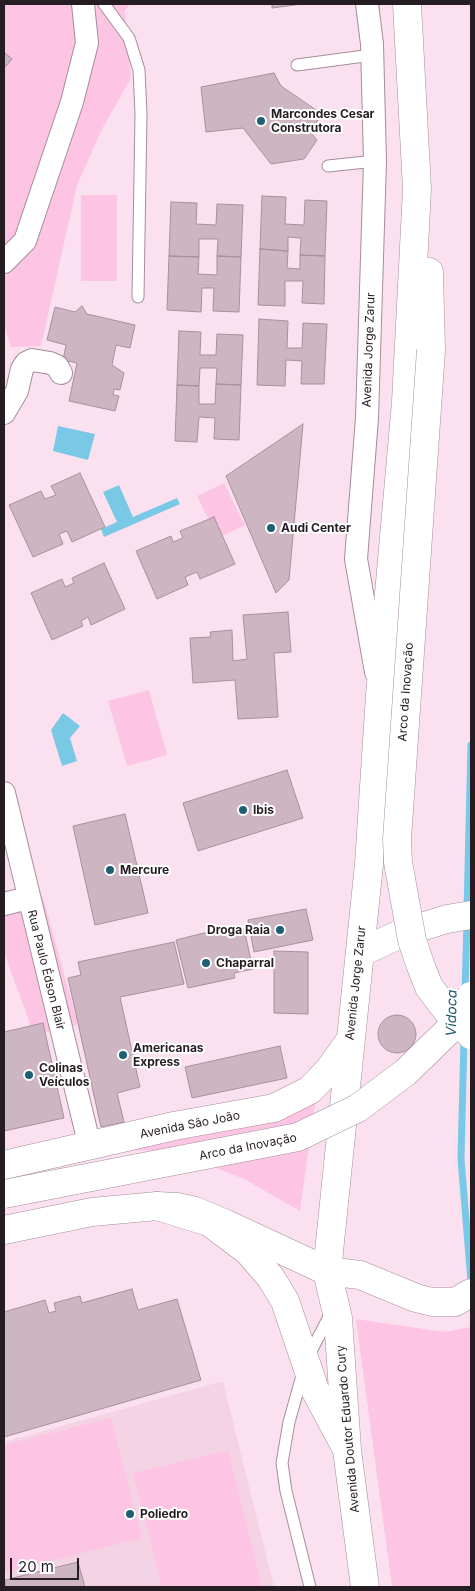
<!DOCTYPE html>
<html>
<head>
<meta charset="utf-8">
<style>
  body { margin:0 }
  #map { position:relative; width:475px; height:1591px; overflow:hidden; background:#fbe1ef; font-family:Inter,sans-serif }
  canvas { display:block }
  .frame { position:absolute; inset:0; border:5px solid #261d22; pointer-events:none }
  .scale { position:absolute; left:10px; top:1558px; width:69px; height:22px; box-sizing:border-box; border:2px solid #261d22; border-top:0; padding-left:6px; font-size:15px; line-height:18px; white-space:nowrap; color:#261d22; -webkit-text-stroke:4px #fff; paint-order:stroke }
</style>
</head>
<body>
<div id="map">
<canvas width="475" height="1591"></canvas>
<div class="frame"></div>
<div class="scale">20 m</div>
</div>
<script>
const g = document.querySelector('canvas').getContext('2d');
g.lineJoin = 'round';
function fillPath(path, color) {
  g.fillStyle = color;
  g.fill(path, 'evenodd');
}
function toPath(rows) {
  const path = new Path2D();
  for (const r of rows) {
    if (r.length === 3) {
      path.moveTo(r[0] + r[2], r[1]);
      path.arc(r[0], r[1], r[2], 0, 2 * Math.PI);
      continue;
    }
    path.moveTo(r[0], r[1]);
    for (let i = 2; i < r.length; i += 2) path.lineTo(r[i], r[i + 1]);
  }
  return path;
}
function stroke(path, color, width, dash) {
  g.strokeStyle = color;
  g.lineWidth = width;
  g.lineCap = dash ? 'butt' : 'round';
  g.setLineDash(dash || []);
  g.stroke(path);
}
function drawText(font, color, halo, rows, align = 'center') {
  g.font = font + ' Inter,sans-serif';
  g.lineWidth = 4;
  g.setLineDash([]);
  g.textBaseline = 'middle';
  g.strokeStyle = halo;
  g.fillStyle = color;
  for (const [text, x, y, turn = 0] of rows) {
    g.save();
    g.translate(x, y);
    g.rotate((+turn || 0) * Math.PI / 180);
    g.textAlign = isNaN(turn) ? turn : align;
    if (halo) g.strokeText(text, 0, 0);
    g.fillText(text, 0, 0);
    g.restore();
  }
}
fillPath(toPath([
  [223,1381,274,1587,4,1587,4,1442]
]), '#f4d3e5');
fillPath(toPath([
  [4,4,130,4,125,11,131,78,102,129,77,185,41,346,11,347,4,325],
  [81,195,117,195,117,281,81,281],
  [224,483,245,525,218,538,197,496],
  [149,690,167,755,127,766,108,701],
  [4,890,43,897,78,1025,34,1035,4,952],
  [316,1096,300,1211,244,1179,173,1151,113,1150],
  [356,1319,444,1332,471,1327,471,1587,392,1587],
  [111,1418,142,1538,4,1573,4,1445],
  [228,1450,262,1587,162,1587,133,1473]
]), '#fdc4e4');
fillPath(toPath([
  [58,426,95,434,88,460,53,451],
  [119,485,133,517,177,498,180,504,104,537,101,529,117,522,103,492],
  [63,713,80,726,70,738,77,761,62,766,51,730]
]), '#79c8e5');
stroke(toPath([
  [467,910,471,745],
  [465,992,467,920],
  [464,1038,461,1159,471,1281]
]), '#79c8e5', 7);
const building = toPath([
  [272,4,302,4,272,8,272,4],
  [4,52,12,59,4,68,4,52],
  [274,73,281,86,322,114,310,132,317,140,304,159,271,164,243,128,206,132,201,87,274,73],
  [262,196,286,197,285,224,304,225,305,200,327,201,325,256,300,255,301,238,288,237,288,251,260,249,262,196],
  [171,202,197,203,196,224,216,225,217,204,243,205,241,257,217,256,218,239,199,239,199,257,169,256,171,202],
  [260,249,288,251,287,268,300,269,300,255,325,256,324,304,302,303,303,281,285,281,285,306,258,305,260,249],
  [169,256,199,257,198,274,217,275,217,256,241,257,239,312,213,311,214,288,202,288,201,312,167,310,169,256],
  [82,306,87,314,135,325,130,348,116,345,112,365,124,373,120,390,114,389,113,395,119,396,115,411,69,401,77,363,63,360,66,345,47,340,55,307,75,312,82,306],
  [259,319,288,321,287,348,302,348,303,323,327,324,324,384,301,384,302,361,286,360,285,386,257,385,259,319],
  [179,331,201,332,200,355,216,355,217,334,243,335,241,385,216,384,217,368,200,368,199,386,177,385,179,331],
  [216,384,241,385,239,440,214,439,215,418,199,417,197,442,175,441,177,385,199,386,199,404,215,404,216,384],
  [303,424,289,580,276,593,226,476,303,424],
  [80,473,105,527,72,542,67,531,59,534,63,544,33,557,9,505,41,491,45,499,56,495,51,486,80,473],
  [214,517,235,564,200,579,197,572,185,577,188,585,157,599,136,551,171,536,173,542,183,538,180,531,214,517],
  [104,563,125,609,91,625,88,617,81,621,83,626,52,640,31,593,62,579,65,587,74,583,72,578,104,563],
  [288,612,291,652,274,653,278,717,238,719,235,680,193,683,190,638,211,637,210,632,232,630,233,661,247,659,243,615,288,612],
  [287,770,303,818,198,851,183,803,287,770],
  [125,814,148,913,95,925,73,826,125,814],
  [306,909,313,940,254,952,248,920,306,909],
  [224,928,225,934,244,929,253,969,234,973,235,978,188,988,176,940,224,928],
  [174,942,184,984,120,997,140,1087,117,1093,124,1122,101,1127,68,978,81,975,78,962,174,942],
  [274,951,308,952,308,1014,274,1013,274,951],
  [397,1034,19],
  [43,1023,64,1118,4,1131,4,1032,43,1023],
  [280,1046,287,1078,192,1098,185,1067,280,1046],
  [132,1289,138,1310,177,1299,201,1380,4,1437,4,1312,45,1300,49,1313,56,1311,54,1303,80,1296,82,1303,132,1289],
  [78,1562,85,1587,6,1587,5,1580,78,1562]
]);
fillPath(building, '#ceb5c2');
stroke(building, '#a7909c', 1);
const service = toPath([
  [104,4,129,38,139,70,141,114,138,297],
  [297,65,372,55],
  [328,166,375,161],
  [308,1357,332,1311],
  [303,1372,289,1422,282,1463,286,1491,310,1587]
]);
const minor = toPath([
  [367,4,372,44,375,161,367,418,356,559,376,672],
  [4,262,25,241,72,102,87,43,83,4],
  [4,413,17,391,22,369,26,363,32,360,50,363,57,366,61,373],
  [4,793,90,1147],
  [4,904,28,898]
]);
const secondary = toPath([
  [4,1230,92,1212,157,1206,177,1207,195,1211,226,1224,327,1271,360,1275,416,1298,432,1302,455,1302,471,1293]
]);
const primary = toPath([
  [429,272,431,350],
  [360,953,402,933,447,919,471,915],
  [4,1165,174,1126,274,1108,310,1090,329,1070,349,1042],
  [157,1206,209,1222,248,1251,271,1278,285,1301,315,1390,344,1444],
  [365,1587,347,1450,338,1318,327,1271,369,864,380,695,406,402,417,189,407,4]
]);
stroke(service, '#a58d9a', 13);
stroke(minor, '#a58d9a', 24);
stroke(secondary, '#a58d9a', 29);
stroke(primary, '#a58d9a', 29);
stroke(service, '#fff', 11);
stroke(minor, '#fff', 22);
stroke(secondary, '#fff', 28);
stroke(primary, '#fff', 28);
const primaryBridge = toPath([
  [431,350,397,839,398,862,412,940,420,964,429,987,448,1012,471,1035],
  [4,1194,298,1137,358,1108,406,1072,448,1031,471,996]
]);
stroke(primaryBridge, '#a58d9a', 29, []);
stroke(primaryBridge, '#fff', 28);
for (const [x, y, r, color] of [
  [261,121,5,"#1e5f74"],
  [271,528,5,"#1e5f74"],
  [243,810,5,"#1e5f74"],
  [110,870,5,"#1e5f74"],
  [280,930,5,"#1e5f74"],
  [206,963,5,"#1e5f74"],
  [123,1055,5,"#1e5f74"],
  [29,1075,5,"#1e5f74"],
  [130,1514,5,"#1e5f74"]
]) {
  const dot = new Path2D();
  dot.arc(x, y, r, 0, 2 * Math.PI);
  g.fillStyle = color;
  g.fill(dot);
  stroke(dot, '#fff', 2);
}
drawText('bold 12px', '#261d22', '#fff', [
  ["Marcondes Cesar",271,114],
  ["Construtora",271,128],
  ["Audi Center",281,528],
  ["Ibis",253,810],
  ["Mercure",120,870],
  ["Droga Raia",270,930,"right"],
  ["Chaparral",216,963],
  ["Americanas",133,1048],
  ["Express",133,1062],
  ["Colinas",39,1068],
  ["Veículos",39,1082],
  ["Poliedro",140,1514]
], 'left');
drawText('12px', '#261d22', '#fff', [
  ["Avenida Jorge Zarur",369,350,-88],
  ["Arco da Inovação",406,692,-86],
  ["Rua Paulo Édson Blair",46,970,76],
  ["Avenida Jorge Zarur",356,983,-84],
  ["Avenida São João",190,1125,-11],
  ["Arco da Inovação",248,1147,-11],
  ["Avenida Doutor Eduardo Cury",348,1429,-95]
]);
drawText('italic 14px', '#1a596e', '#fff', [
  ["Vidoca",452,1013,-89]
]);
</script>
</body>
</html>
